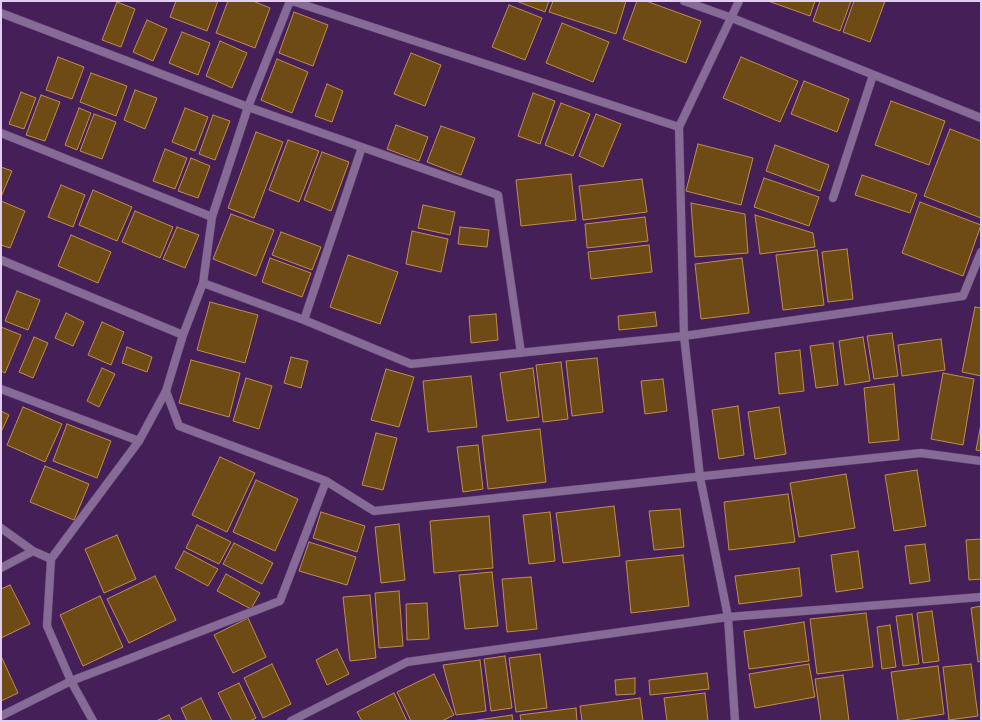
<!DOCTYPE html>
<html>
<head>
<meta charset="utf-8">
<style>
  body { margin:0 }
  #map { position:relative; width:982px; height:722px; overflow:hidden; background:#441f58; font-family:"Playfair Display",serif }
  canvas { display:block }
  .frame { position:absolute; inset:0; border:2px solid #e3cef1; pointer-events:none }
</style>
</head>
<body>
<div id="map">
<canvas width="982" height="722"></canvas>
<div class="frame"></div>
</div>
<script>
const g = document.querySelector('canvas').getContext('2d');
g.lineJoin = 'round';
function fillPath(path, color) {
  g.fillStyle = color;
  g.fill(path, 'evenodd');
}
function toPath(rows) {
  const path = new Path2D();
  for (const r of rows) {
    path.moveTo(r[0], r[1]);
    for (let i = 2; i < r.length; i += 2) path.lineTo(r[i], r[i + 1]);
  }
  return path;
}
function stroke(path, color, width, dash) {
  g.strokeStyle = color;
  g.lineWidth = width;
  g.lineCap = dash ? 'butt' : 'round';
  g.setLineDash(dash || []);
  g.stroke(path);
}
const building = toPath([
  [176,1,218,1,207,31,170,17,176,1],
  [228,1,253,1,270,8,255,48,216,33,228,1],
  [516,1,549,1,545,12,516,1],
  [553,1,626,1,616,34,549,12,553,1],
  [637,1,646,1,701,21,686,63,623,39,637,1],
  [768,1,815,1,810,16,768,1],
  [820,1,851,1,840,31,813,21,820,1],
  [854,1,885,1,870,42,843,32,854,1],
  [117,2,135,9,121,47,102,40,117,2],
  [509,5,542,18,525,60,492,47,509,5],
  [294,12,328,25,313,66,279,53,294,12],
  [147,20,167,29,153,61,133,52,147,20],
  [562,23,609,42,593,82,546,63,562,23],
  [182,32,210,43,198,75,169,63,182,32],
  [220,41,247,53,232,88,206,76,220,41],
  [411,53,441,65,425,106,394,94,411,53],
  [58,57,84,67,72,99,46,90,58,57],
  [741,57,798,81,780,122,723,98,741,57],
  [277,59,308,72,292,113,261,100,277,59],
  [91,73,127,86,116,116,80,102,91,73],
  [804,81,849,99,837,132,791,114,804,81],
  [327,84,343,91,332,122,315,116,327,84],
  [135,90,157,98,145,129,124,120,135,90],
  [21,92,36,98,24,129,9,124,21,92],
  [533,93,555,101,540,144,518,136,533,93],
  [41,95,60,102,45,141,26,135,41,95],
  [891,101,945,121,929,165,875,145,891,101],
  [561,103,590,114,573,156,545,145,561,103],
  [79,108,91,113,77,150,65,145,79,108],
  [185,108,208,117,195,151,172,142,185,108],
  [94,114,116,122,102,159,80,151,94,114],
  [596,114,621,124,603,167,579,156,596,114],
  [213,115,230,121,215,160,199,154,213,115],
  [396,125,428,137,419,161,387,149,396,125],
  [441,126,475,138,461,175,427,162,441,126],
  [950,129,981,141,981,218,924,196,950,129],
  [256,132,283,142,254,218,228,208,256,132],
  [288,140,319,151,299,202,269,190,288,140],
  [698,144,753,158,741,205,686,191,698,144],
  [775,145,829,165,820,191,766,171,775,145],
  [165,149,187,158,175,189,153,181,165,149],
  [322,152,349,162,331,211,304,200,322,152],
  [191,158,210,166,198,198,178,191,191,158],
  [1,167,12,171,1,197,1,167],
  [571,174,576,220,521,226,516,180,571,174],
  [862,175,917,194,910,213,855,195,862,175],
  [764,178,819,197,809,226,754,207,764,178],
  [642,179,647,212,583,220,579,186,642,179],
  [61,185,85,195,73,227,48,217,61,185],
  [93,190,132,207,117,241,79,225,93,190],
  [1,201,25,211,10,248,1,245,1,201],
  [920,202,981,225,963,276,902,253,920,202],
  [691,203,745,214,748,253,695,257,691,203],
  [423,205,455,212,450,235,418,228,423,205],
  [135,211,173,227,160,258,122,242,135,211],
  [231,214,274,230,256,276,213,259,231,214],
  [755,215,813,233,815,247,760,254,755,215],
  [645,217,648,241,587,248,585,224,645,217],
  [177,227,199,235,185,268,163,259,177,227],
  [460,227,489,230,487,247,458,244,460,227],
  [412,231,448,239,441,272,406,264,412,231],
  [281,232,321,247,312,270,272,255,281,232],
  [71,235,111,252,98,283,58,266,71,235],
  [649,245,652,272,591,279,588,252,649,245],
  [847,249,853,299,828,302,822,252,847,249],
  [817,250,824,305,783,310,776,255,817,250],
  [348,255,398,272,380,324,330,307,348,255],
  [270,258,311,273,302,297,262,282,270,258],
  [742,258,749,313,701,319,695,264,742,258],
  [17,291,40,300,28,330,5,321,17,291],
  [210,302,258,315,245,363,197,350,210,302],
  [975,307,981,308,981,376,962,372,975,307],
  [655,312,657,326,619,330,618,316,655,312],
  [66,313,84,322,73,346,55,338,66,313],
  [496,314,498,340,471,343,469,316,496,314],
  [102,322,124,332,111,365,88,355,102,322],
  [1,327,21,335,5,373,1,371,1,327],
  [892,333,898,376,874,379,867,336,892,333],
  [34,337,48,343,33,378,19,372,34,337],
  [863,337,870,381,845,385,839,341,863,337],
  [941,339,945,370,902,376,898,345,941,339],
  [833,343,838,385,816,388,810,346,833,343],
  [127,347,152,357,147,372,122,363,127,347],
  [800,350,804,391,779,394,775,353,800,350],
  [291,357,308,361,301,388,284,383,291,357],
  [597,358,603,412,572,416,566,361,597,358],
  [191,360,240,373,229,417,179,403,191,360],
  [561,362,568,419,543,422,536,365,561,362],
  [102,368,115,374,99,407,87,401,102,368],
  [533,368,539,417,507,421,500,373,533,368],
  [386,369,414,377,399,427,371,420,386,369],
  [943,373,974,379,963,445,931,439,943,373],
  [471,376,477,427,428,432,423,381,471,376],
  [246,378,272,386,259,429,233,421,246,378],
  [663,379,667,411,645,414,641,381,663,379],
  [894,384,899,440,869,443,864,388,894,384],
  [738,406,744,455,719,459,712,410,738,406],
  [23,407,62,424,45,462,7,445,23,407],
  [779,407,786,454,755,459,748,412,779,407],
  [1,411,9,415,1,432,1,411],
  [67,424,111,441,97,478,53,461,67,424],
  [981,424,981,451,976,450,981,424],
  [540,429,546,482,488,489,482,436,540,429],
  [376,433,397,438,383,490,362,485,376,433],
  [478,445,483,489,463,492,457,447,478,445],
  [220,457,255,473,227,532,192,515,220,457],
  [45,466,89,484,74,520,30,502,45,466],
  [917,470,926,526,894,531,885,475,917,470],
  [846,474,855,528,799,537,790,483,846,474],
  [256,480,298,499,275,551,233,532,256,480],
  [788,494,795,542,729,550,724,502,788,494],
  [614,506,620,556,563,563,556,513,614,506],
  [680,509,684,547,654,550,649,511,680,509],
  [321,512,365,526,357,552,313,538,321,512],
  [550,512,555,561,529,564,523,515,550,512],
  [489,516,493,568,434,573,430,521,489,516],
  [399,524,405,580,381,583,375,527,399,524],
  [197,525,231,542,219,564,186,548,197,525],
  [117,535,136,579,104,593,85,549,117,535],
  [981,539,981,579,969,580,966,540,981,539],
  [309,542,356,557,347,585,299,571,309,542],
  [234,543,273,563,262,584,223,564,234,543],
  [925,544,930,581,910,584,905,546,925,544],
  [184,551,218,569,208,586,175,568,184,551],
  [858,551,863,588,836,592,831,555,858,551],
  [683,555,689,606,631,613,626,561,683,555],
  [799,568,802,596,739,604,735,576,799,568],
  [492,572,498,626,465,629,459,575,492,572],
  [226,574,260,593,251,609,217,591,226,574],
  [155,576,176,620,129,643,107,599,155,576],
  [531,577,537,629,507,632,502,579,531,577],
  [10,585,30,624,1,638,1,589,10,585],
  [399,591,403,646,379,648,375,593,399,591],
  [370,595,376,658,350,661,343,597,370,595],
  [100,596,123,647,83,666,60,615,100,596],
  [427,603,429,639,407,640,406,604,427,603],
  [981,606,981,661,978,662,971,608,981,606],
  [932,611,939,661,923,663,917,613,932,611],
  [866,613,873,667,817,674,810,619,866,613],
  [912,614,919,664,903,666,896,616,912,614],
  [248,618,266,657,233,673,214,635,248,618],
  [804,622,809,661,749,669,744,631,804,622],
  [890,625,896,667,882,669,877,627,890,625],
  [337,649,349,674,327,685,316,660,337,649],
  [540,654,547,708,516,712,509,658,540,654],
  [1,656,18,693,1,701,1,656],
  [505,656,512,708,491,711,484,659,505,656],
  [480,660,486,711,456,715,443,665,480,660],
  [272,664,291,704,263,718,244,678,272,664],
  [809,664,815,697,755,708,749,674,809,664],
  [971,664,978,716,949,720,943,667,971,664],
  [938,666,944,714,898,721,891,672,938,666],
  [707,673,709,689,650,695,649,680,707,673],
  [434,674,454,715,442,721,411,721,397,692,434,674],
  [843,675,849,721,821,721,815,679,843,675],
  [635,678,635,694,616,695,615,680,635,678],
  [239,683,256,718,250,721,232,721,218,693,239,683],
  [394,693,407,721,362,721,357,712,394,693],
  [705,693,708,721,667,721,664,698,705,693],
  [201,698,212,721,187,721,181,708,201,698],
  [640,698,643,721,582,721,580,706,640,698],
  [576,708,577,721,521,721,520,715,576,708],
  [169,715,172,721,156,721,169,715],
  [512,715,513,721,471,721,512,715]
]);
fillPath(building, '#6e4a15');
stroke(building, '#c18e4c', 1);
const minor = toPath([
  [292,1,679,127],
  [684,1,732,18,981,118],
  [1,13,248,107,498,195,521,353],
  [1,133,212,217],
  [833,198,873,75],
  [1,260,183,335],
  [203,283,304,320,411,364,684,336,963,296,981,252],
  [304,320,362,147],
  [1,389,139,441],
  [166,391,179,426,326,481,374,511,921,453,981,461],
  [1,528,33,551,51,559],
  [1,568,33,551],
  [1,716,71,681,280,601,326,481],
  [93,721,71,681,47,626,51,559,139,441,166,391,183,335,203,283,212,217,248,107,290,1],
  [291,721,407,662,728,617,981,597],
  [735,721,728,617,700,477,684,336,679,127,739,1]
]);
stroke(minor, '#613e74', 9);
stroke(minor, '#856b95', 8);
</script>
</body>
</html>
